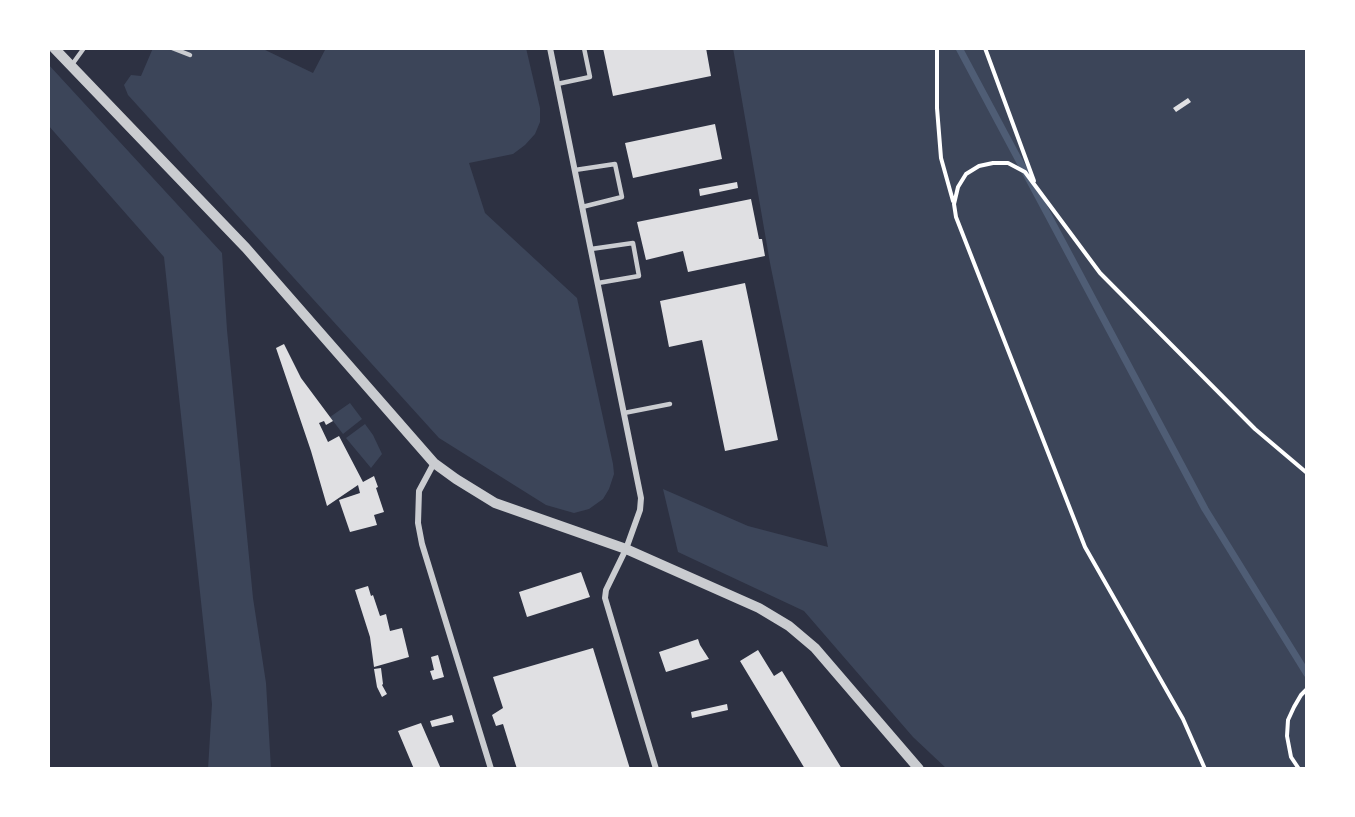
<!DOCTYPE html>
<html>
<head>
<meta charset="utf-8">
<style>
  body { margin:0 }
  #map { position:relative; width:1355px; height:817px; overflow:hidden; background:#2d3142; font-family:Rubik,sans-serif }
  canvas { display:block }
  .frame { position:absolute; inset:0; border:50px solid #fff; pointer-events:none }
</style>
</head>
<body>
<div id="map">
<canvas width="1355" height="817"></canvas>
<div class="frame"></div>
</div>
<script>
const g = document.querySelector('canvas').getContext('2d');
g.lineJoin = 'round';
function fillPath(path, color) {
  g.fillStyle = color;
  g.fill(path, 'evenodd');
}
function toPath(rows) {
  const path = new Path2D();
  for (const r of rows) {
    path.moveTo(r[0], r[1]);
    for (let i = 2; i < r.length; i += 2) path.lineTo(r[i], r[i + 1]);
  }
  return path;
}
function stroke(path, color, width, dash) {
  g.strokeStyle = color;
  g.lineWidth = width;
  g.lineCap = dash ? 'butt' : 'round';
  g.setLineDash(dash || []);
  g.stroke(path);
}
fillPath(toPath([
  [153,48,261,48,313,73,326,48,526,48,540,108,540,122,535,134,525,145,513,154,469,163,485,213,577,298,613,464,614,474,609,489,603,499,589,509,574,513,546,505,439,438,128,95,124,85,131,75,141,76],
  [733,48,1307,48,1307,769,947,769,913,737,804,611,678,552,663,489,748,526,828,547,770,263],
  [48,64,222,253,227,330,253,598,266,683,271,769,208,769,212,704,164,257,48,125],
  [350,403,362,419,343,434,330,417],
  [365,424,373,435,382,454,371,468,346,438]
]), '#3c4559');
stroke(toPath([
  [959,48,1205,509,1307,674]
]), '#4f5d75', 7);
fillPath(toPath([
  [603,48,706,48,711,76,613,96],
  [1188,98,1191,102,1176,112,1173,108],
  [715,124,722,159,633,178,625,143],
  [737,182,738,188,700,196,699,189],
  [751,199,759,239,762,239,765,256,688,272,683,251,646,260,637,222],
  [745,283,778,440,725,451,702,340,669,347,660,301],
  [284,344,301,378,333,421,326,425,324,421,319,423,328,442,339,436,363,482,374,476,378,487,376,488,384,512,374,515,377,525,350,532,339,500,360,493,358,485,327,506,311,451,276,348],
  [581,572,590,597,527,617,519,592],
  [368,586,371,596,373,595,380,616,386,614,390,631,402,628,409,657,374,667,370,637,355,590],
  [698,639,700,645,709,659,666,672,659,652],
  [593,648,630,769,517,769,503,724,496,726,492,715,503,708,493,677],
  [758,650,774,676,782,671,842,769,805,769,740,661],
  [438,655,444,677,433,680,430,671,434,670,431,657],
  [381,668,383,684,382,685,387,694,382,697,377,687,374,669],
  [727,704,728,710,692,718,691,712],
  [452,715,454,722,432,727,430,721],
  [421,723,441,769,414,769,398,731]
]), '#e0e0e3');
stroke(toPath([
  [937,48,937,108,941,158,953,201],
  [985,48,1034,181],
  [1205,769,1183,719,1085,547,956,217,954,204,958,187,966,174,979,166,993,163,1008,163,1025,172,1100,273,1255,429,1307,473],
  [1299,769,1291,757,1287,736,1288,720,1294,707,1301,695,1307,689]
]), '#fff', 4);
stroke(toPath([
  [172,48,190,55],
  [71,66,84,48],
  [557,84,590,77,584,48],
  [575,170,615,164,622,197,582,207],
  [591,249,633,243,639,276,598,283],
  [624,413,670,404]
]), '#caccd0', 4.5);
stroke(toPath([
  [550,48,641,498,640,510,626,549,606,590,605,598,656,769],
  [434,463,419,491,418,523,422,544,491,769]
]), '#caccd0', 6);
stroke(toPath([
  [54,48,246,248,434,463,456,479,495,503,626,549,759,608,789,626,815,648,919,769]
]), '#caccd0', 10);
</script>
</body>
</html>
